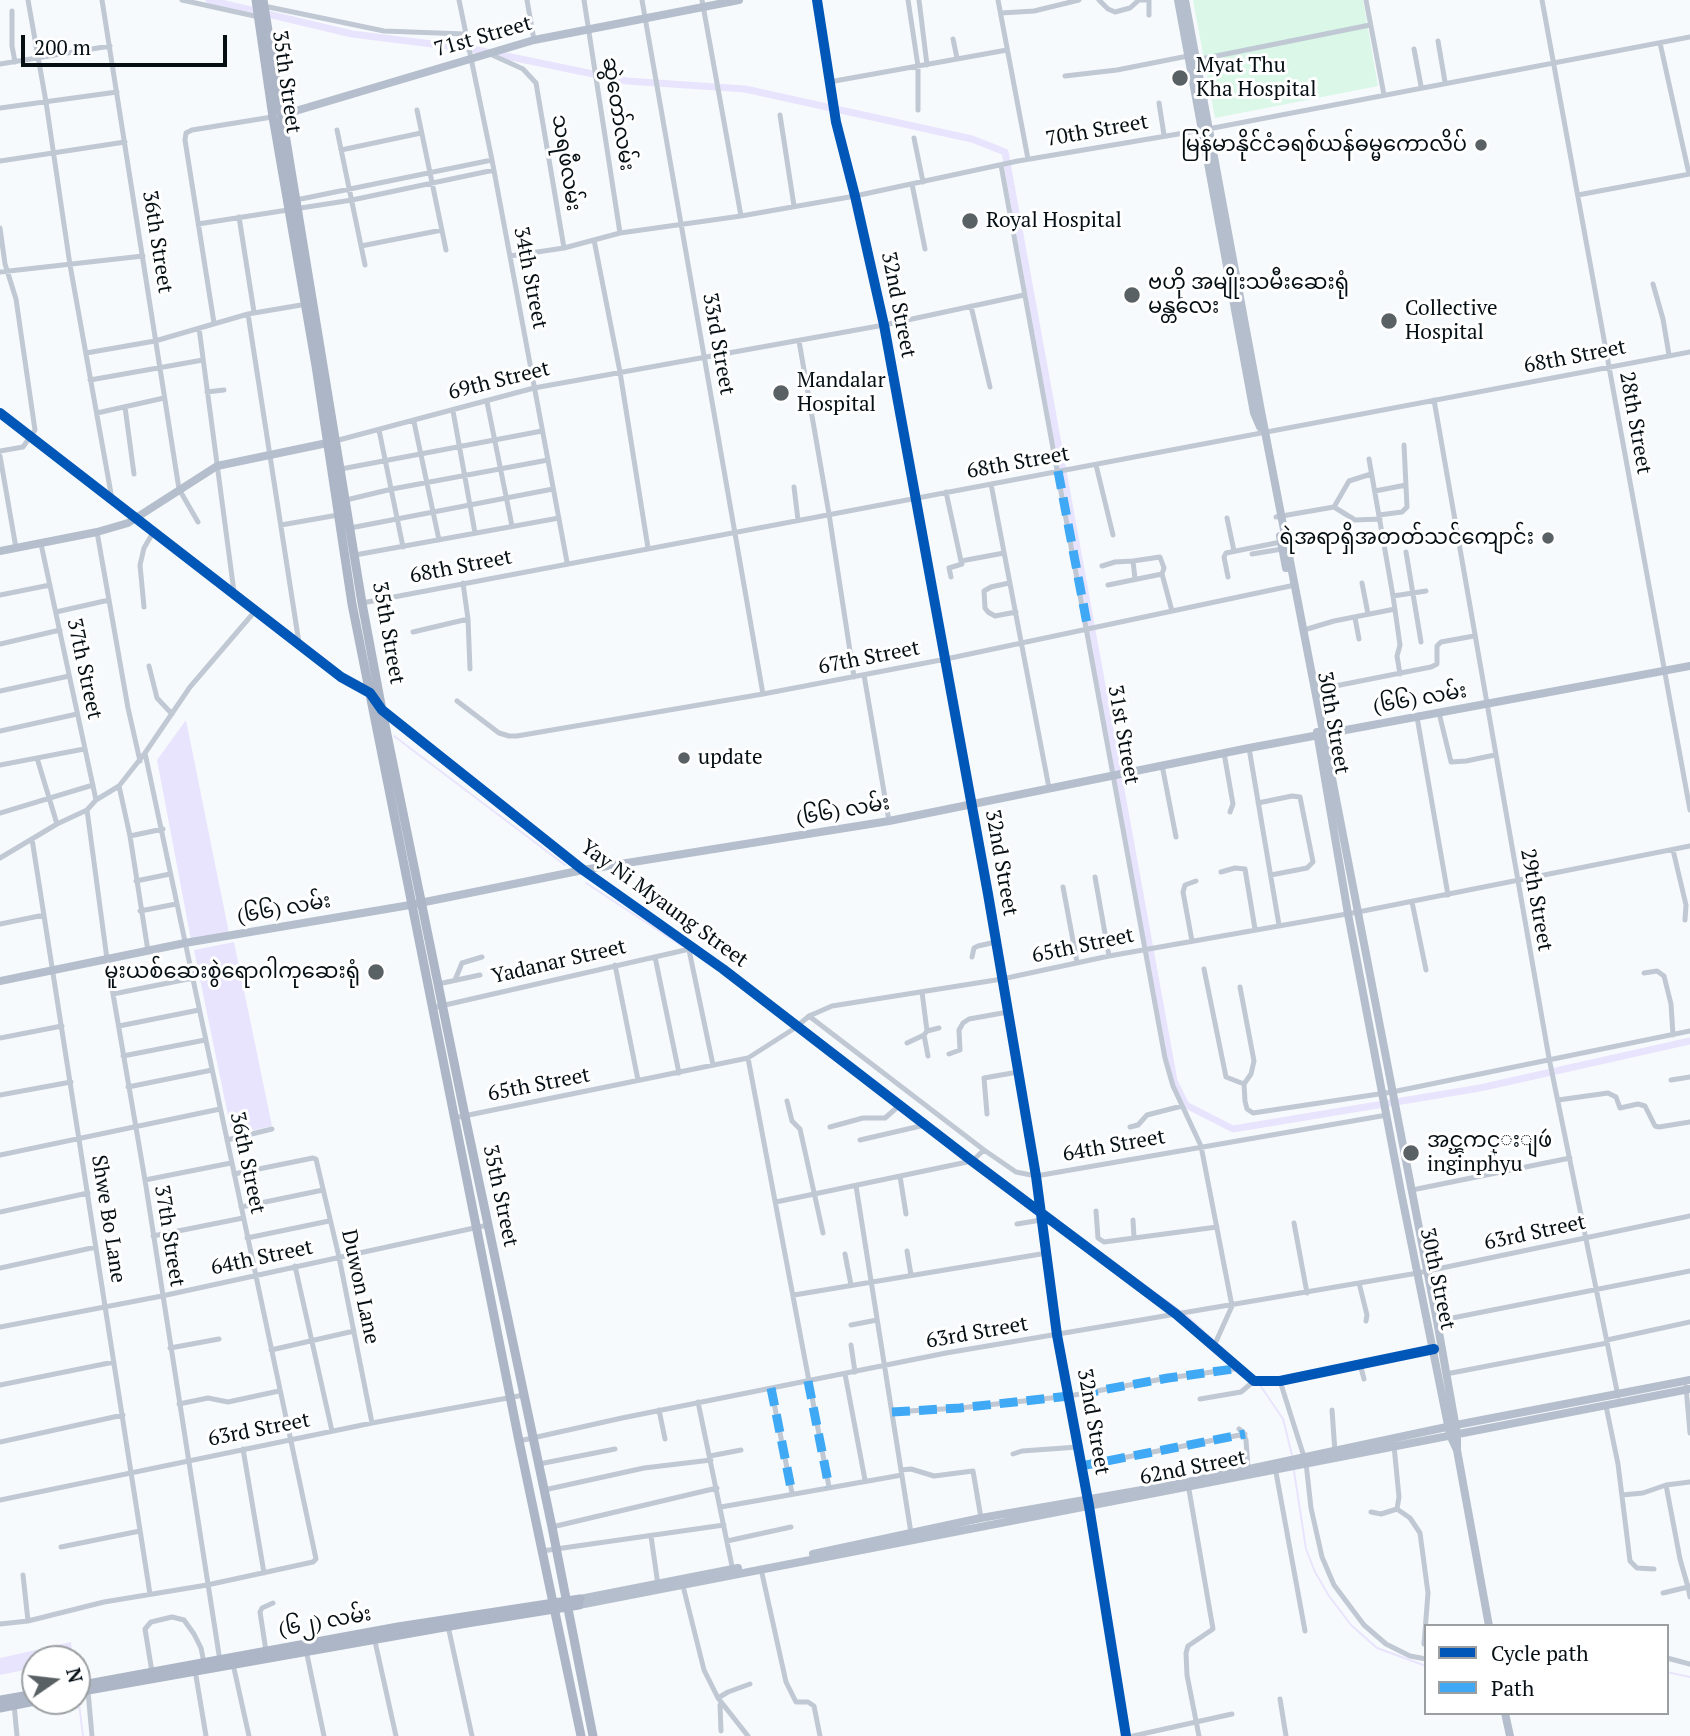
<!DOCTYPE html>
<html>
<head>
<meta charset="utf-8">
<style>
  body { margin:0 }
  #map { position:relative; width:1690px; height:1736px; overflow:hidden; background:#f7fafc; font-family:"PT Serif",serif }
  canvas { display:block }
  .legend { position:absolute; left:1424px; top:1624px; width:245px; height:91px; box-sizing:border-box; background:#fff; border:2px solid #9b9fa1; margin:0; padding:9px 12px; list-style:none; font-size:21px; color:#050f14 }
  .legend li { display:flex; align-items:center; gap:14px; height:35px }
  .legend b { width:35px; border:2px solid #9b9fa1 }
  .north { position:absolute; left:21px; top:1645px; width:70px; height:70px; box-sizing:border-box; background:#fff; border:2px solid #9b9fa1; border-radius:50%; rotate:76deg; font-size:19px; font-weight:700; line-height:28px; text-align:center; color:#050f14 }
  .north::after { content:''; display:block; margin:auto; width:24px; height:32px; background:#5a6165; clip-path:polygon(50% 0,100% 100%,50% 72%,0 100%) }
  .scale { position:absolute; left:21px; top:35px; width:206px; height:32px; box-sizing:border-box; border:4px solid #050f14; border-top:0; padding-left:9px; font-size:21px; line-height:24px; white-space:nowrap; color:#050f14; -webkit-text-stroke:5px #fff; paint-order:stroke }
</style>
</head>
<body>
<div id="map">
<canvas width="1690" height="1736"></canvas>
<ul class="legend">
<li><b style="height:9px;background:#0057b8"></b>Cycle path</li>
<li><b style="height:9px;background:#3fa9f5"></b>Path</li>
</ul>
<div class="north">N</div>
<div class="scale">200 m</div>
</div>
<script>
const g = document.querySelector('canvas').getContext('2d');
g.lineJoin = 'round';
function fillPath(path, color) {
  g.fillStyle = color;
  g.fill(path, 'evenodd');
}
function toPath(rows) {
  const path = new Path2D();
  for (const r of rows) {
    path.moveTo(r[0], r[1]);
    for (let i = 2; i < r.length; i += 2) path.lineTo(r[i], r[i + 1]);
  }
  return path;
}
function stroke(path, color, width, dash) {
  g.strokeStyle = color;
  g.lineWidth = width;
  g.lineCap = dash ? 'butt' : 'round';
  g.setLineDash(dash || []);
  g.stroke(path);
}
function drawText(font, color, halo, rows, align = 'center') {
  g.font = font + ' "PT Serif","Noto Sans Myanmar",serif';
  g.lineWidth = 6;
  g.setLineDash([]);
  g.textBaseline = 'middle';
  g.strokeStyle = halo;
  g.fillStyle = color;
  for (const [text, x, y, turn = 0] of rows) {
    g.save();
    g.translate(x, y);
    g.rotate((+turn || 0) * Math.PI / 180);
    g.textAlign = isNaN(turn) ? turn : align;
    if (halo) g.strokeText(text, 0, 0);
    g.fillText(text, 0, 0);
    g.restore();
  }
}
fillPath(toPath([
  [1193,0,1363,0,1378,86,1215,118]
]), '#daf7e8');
fillPath(toPath([
  [186,720,229,933,191,940,157,760],
  [234,942,272,1126,232,1135,194,950],
  [71,1642,73,1659,35,1659,35,1668,0,1675,0,1658]
]), '#e8e4fd');
stroke(toPath([
  [394,736,565,865],
  [586,883,682,946],
  [1101,1254,1182,1312],
  [1186,1315,1213,1340],
  [1217,1343,1254,1378],
  [1258,1382,1283,1419,1292,1455],
  [1294,1471,1306,1549,1315,1572,1329,1596,1351,1625,1377,1648,1426,1666],
  [1667,1672,1690,1677],
  [78,1695,83,1736]
]), '#e8e4fd', 2);
stroke(toPath([
  [209,0,352,34,472,49,627,81,745,89,972,139,1005,152,1174,1081,1186,1105,1233,1129,1480,1088,1690,1041]
]), '#e8e4fd', 7);
stroke(toPath([
  [28,0,46,102,70,265,112,499],
  [102,0,179,489,198,522],
  [182,0,259,17],
  [459,0,492,160,567,562],
  [527,0,534,40],
  [584,0,620,233],
  [642,0,763,694],
  [702,0,741,216],
  [817,0,836,122,855,196,884,325,988,894,1036,1176,1057,1335,1089,1506,1126,1736],
  [908,0,918,66,918,110],
  [919,0,927,65],
  [998,0,1028,159],
  [1099,0,1108,9,1115,12,1130,8,1139,0,1146,0],
  [1149,0,1149,15],
  [1366,0,1384,95],
  [1542,0,1690,810],
  [264,6,384,31,465,34],
  [12,11,12,46,15,62],
  [1001,13,1034,11,1079,0],
  [953,39,957,58],
  [1438,41,1445,82],
  [1660,43,1689,174],
  [1414,49,1421,86],
  [490,54,523,69,536,83,564,248],
  [1196,60,1370,25],
  [0,64,110,46],
  [1065,76,1117,70,1188,56],
  [829,82,1007,50],
  [1159,103,1164,135],
  [0,108,117,92],
  [417,110,446,250],
  [780,115,794,206],
  [337,130,365,265],
  [914,138,923,182],
  [341,150,421,133],
  [0,161,125,142],
  [1001,165,1165,1058,1173,1086,1201,1146,1232,1306,1214,1346],
  [912,184,925,249],
  [1578,195,1690,174],
  [296,200,492,160],
  [239,217,254,312],
  [198,224,352,200,494,170],
  [0,228,5,264,16,299,35,430,23,447,0,451],
  [594,240,620,372,648,548],
  [361,246,442,230],
  [510,256,564,248,620,233,741,216,855,196,1018,161,1208,129,1690,37],
  [0,272,143,256],
  [1653,284,1663,319,1669,355],
  [971,306,990,387],
  [248,314,299,643],
  [214,323,185,140,186,133,192,130,272,117],
  [199,328,234,592],
  [799,341,829,514,854,677],
  [86,353,155,341,248,314,307,304],
  [90,380,203,360],
  [207,392,224,390],
  [1434,400,1549,1058,1618,1396],
  [487,402,512,526],
  [125,407,134,474],
  [453,411,475,533],
  [0,413,341,677,368,692],
  [97,413,164,398],
  [414,422,439,540],
  [379,430,403,547],
  [335,441,534,388,884,325,1024,295],
  [0,456,16,548],
  [1369,459,1393,596,1400,645,1397,656,1400,674],
  [1096,465,1113,535],
  [341,469,542,431],
  [991,484,1049,788],
  [794,487,798,520],
  [1375,491,1406,485],
  [946,492,961,561,1004,553],
  [346,500,392,489,548,460],
  [1334,507,1349,481,1371,474],
  [1379,515,1402,512,1407,507,1404,445],
  [1276,517,1334,507,1355,520,1380,519],
  [1227,518,1234,551],
  [281,525,338,515],
  [350,528,553,489],
  [97,532,128,708,140,761],
  [41,544,96,800],
  [1406,552,1421,642],
  [1252,554,1282,549],
  [355,555,559,518],
  [1102,566,1115,562,1133,561],
  [951,577,949,568,962,564],
  [1228,577,1224,557,1226,553,1281,542],
  [1135,579,1133,561,1160,557,1164,568,1162,574],
  [463,583,468,619,470,669],
  [1009,583,991,587,984,591,985,608,988,612,995,616,1016,612],
  [1362,583,1368,614],
  [1108,585,1162,574,1172,611],
  [0,595,50,585],
  [1393,596,1426,591],
  [362,603,1690,352],
  [144,607,140,565,144,548,154,531],
  [56,612,109,600],
  [1355,618,1359,639],
  [1304,630,1334,621,1395,609],
  [413,632,468,619],
  [0,644,60,630],
  [149,666,157,698,172,714],
  [864,675,889,821],
  [1315,690,1431,667,1437,664,1437,646,1441,642,1474,636],
  [0,691,69,676],
  [457,701,499,733,509,736,517,736,763,694,946,659,1295,585],
  [383,710,583,870,723,969,972,1161,1176,1314,1254,1381,1280,1381,1433,1349],
  [1439,713,1451,762,1466,761,1495,755],
  [1417,717,1448,895],
  [0,731,77,714],
  [1249,748,1279,925],
  [1224,753,1233,804,1230,812],
  [37,758,57,824],
  [0,765,84,749],
  [1162,765,1176,837],
  [119,786,130,836,148,951],
  [1258,803,1292,796,1300,797,1313,862,1307,868,1271,875],
  [87,810,107,959,145,1180,220,1661],
  [0,813,93,785],
  [130,836,163,829],
  [32,839,150,1594],
  [1673,850,1686,905,1685,920],
  [0,858,57,824,87,810,96,800,119,786,145,753,190,687,256,610],
  [1221,872,1235,868,1245,869,1255,929],
  [1095,877,1109,956],
  [136,881,170,874],
  [1063,887,1077,962],
  [1412,902,1426,970],
  [140,911,176,904],
  [0,924,44,915],
  [1192,941,1183,892,1185,885,1196,881],
  [689,950,713,1065],
  [655,957,679,1073],
  [972,957,974,948,978,946,996,942],
  [615,965,638,1080],
  [1204,969,1226,1077,1244,1084],
  [1644,973,1657,971,1664,976,1671,1004,1673,1035],
  [455,980,462,963,482,957],
  [438,984,480,975],
  [1240,987,1254,1061,1251,1074,1244,1084,1245,1101,1247,1109,1253,1113,1392,1092,1690,1031],
  [113,994,193,978],
  [432,1008,694,948],
  [809,1016,984,1150],
  [119,1026,199,1010],
  [927,1031,939,1028],
  [924,1035,928,1056],
  [0,1038,62,1026],
  [907,1043,924,1035,927,1031,922,992],
  [949,1054,960,1050,959,1030,963,1023,969,1019,1008,1012],
  [123,1056,205,1040],
  [748,1058,829,1487],
  [1671,1080,1690,1077],
  [128,1087,212,1070],
  [0,1095,71,1082],
  [1558,1100,1608,1093,1616,1097,1620,1108,1638,1104,1645,1106,1655,1126,1659,1127,1690,1122],
  [787,1101,792,1121,800,1129,823,1233],
  [987,1114,984,1078,1018,1072],
  [454,1118,748,1058,795,1028,809,1016,832,1006,1002,979,1109,956,1358,912,1690,846],
  [830,1127,863,1118,885,1118,900,1105],
  [1130,1127,1138,1125,1147,1115,1182,1106],
  [227,1140,272,1129],
  [860,1140,925,1125],
  [0,1155,220,1109],
  [234,1174,313,1158,316,1159,339,1257,372,1423],
  [900,1176,906,1214],
  [145,1180,231,1163],
  [856,1186,911,1533],
  [1412,1190,1570,1158],
  [776,1202,972,1161,984,1150,1016,1172,1036,1176,1387,1115],
  [241,1207,323,1190],
  [1096,1211,1098,1238,1104,1242,1217,1227],
  [0,1212,88,1193],
  [1133,1220,1134,1238],
  [1294,1223,1307,1293],
  [1017,1224,1041,1220],
  [153,1236,243,1218],
  [247,1238,329,1221],
  [907,1251,911,1275],
  [845,1254,851,1285],
  [295,1266,332,1431],
  [0,1268,96,1247],
  [1359,1283,1367,1315,1366,1321],
  [794,1295,1047,1253],
  [1437,1321,1690,1271],
  [851,1325,877,1320],
  [0,1327,162,1296,488,1225],
  [1607,1340,1690,1322],
  [851,1345,855,1372],
  [170,1348,219,1339],
  [271,1350,354,1331],
  [1360,1364,1364,1379],
  [845,1374,865,1480],
  [1446,1374,1607,1343],
  [1280,1381,1306,1463,1311,1508,1322,1557,1334,1585,1364,1625,1386,1644,1410,1656,1426,1659],
  [0,1385,114,1362],
  [1686,1387,1690,1433],
  [771,1388,792,1493],
  [1200,1399,1241,1392,1254,1381],
  [698,1402,733,1571],
  [179,1404,208,1398,228,1402,279,1391],
  [1606,1406,1618,1464,1630,1561,1637,1568,1654,1569],
  [659,1410,665,1439],
  [1332,1410,1335,1452],
  [892,1412,960,1408,1069,1396,1168,1378,1241,1368],
  [1239,1429,1243,1432,1246,1440,1248,1468],
  [519,1441,622,1418,946,1353,1418,1273,1690,1216],
  [0,1442,123,1415],
  [243,1449,264,1573],
  [1013,1454,1022,1451,1078,1447],
  [710,1456,741,1450],
  [539,1464,615,1449],
  [1081,1466,1245,1434],
  [1275,1467,1305,1631],
  [901,1470,911,1469,934,1476,973,1471,981,1518],
  [1690,1482,1666,1485,1680,1559,1688,1587,1690,1586],
  [1188,1484,1213,1629,1188,1646,1186,1653,1187,1675,1199,1736],
  [544,1490,644,1468,711,1460],
  [1622,1495,1643,1493,1666,1485],
  [0,1500,372,1423,524,1395],
  [721,1507,902,1475],
  [1397,1509,1410,1518,1420,1533,1428,1593,1424,1644],
  [1371,1512,1381,1514,1397,1509,1399,1497,1394,1446],
  [552,1527,717,1488],
  [651,1536,658,1585],
  [727,1541,791,1527],
  [61,1547,140,1531],
  [542,1551,724,1525],
  [761,1569,786,1682,796,1702,808,1702,814,1706,820,1736],
  [23,1575,28,1621],
  [682,1582,704,1670,718,1698,748,1736],
  [1663,1593,1688,1587,1690,1597],
  [0,1624,28,1621,104,1602,207,1585,313,1562,316,1559,145,753],
  [448,1626,472,1736],
  [374,1637,396,1736],
  [306,1650,324,1736],
  [266,1651,260,1612,262,1608,273,1603],
  [1667,1658,1690,1664],
  [233,1664,249,1736],
  [195,1670,206,1736],
  [152,1672,145,1629,151,1622,172,1617,184,1620,194,1634,201,1648,204,1663],
  [88,1691,92,1736],
  [718,1698,728,1692,750,1684],
  [1280,1699,1286,1736],
  [14,1704,17,1736],
  [720,1705,721,1731],
  [1133,1736,1232,1714]
]), '#c0c8d4', 5);
stroke(toPath([
  [1178,0,1254,413,1260,427],
  [1185,0,1261,411,1437,1321,1457,1434,1457,1450,1489,1626],
  [282,115,534,40,739,0],
  [1280,536,1286,568],
  [0,551,97,532,128,523,217,466,332,442],
  [1317,732,1348,914,1401,1192,1450,1435,1457,1450],
  [0,981,185,943,410,905,583,870,889,821,1249,748,1690,666],
  [813,1554,981,1518,1188,1482,1456,1425,1690,1380],
  [580,1599,738,1568],
  [579,1605,1690,1389],
  [1505,1713,1510,1736]
]), '#b5becc', 8);
stroke(toPath([
  [256,0,273,117,316,366,352,604,519,1441,581,1736],
  [263,0,362,603,382,710,465,1116,552,1527,593,1736],
  [77,1686,398,1627,580,1599],
  [77,1692,467,1623,579,1605],
  [0,1700,35,1694],
  [0,1708,35,1701]
]), '#acb6c6', 9);
stroke(toPath([
  [1058,471,1088,629],
  [808,1381,829,1487],
  [771,1388,792,1493],
  [892,1412,960,1408,1069,1396,1168,1378,1241,1368],
  [1081,1466,1245,1434]
]), '#3fa9f5', 9, [18, 9]);
stroke(toPath([
  [817,0,836,122,855,196,884,325,988,894,1036,1176,1057,1335,1089,1506,1126,1736],
  [0,413,341,677,370,693,382,710,583,870,723,969,972,1161,1176,1314,1254,1381,1280,1381,1434,1349]
]), '#0057b8', 10);
for (const [x, y, r, color] of [
  [1180,78,9,"#5a6165"],
  [1481,145,7,"#5a6165"],
  [970,221,9,"#5a6165"],
  [1132,295,9,"#5a6165"],
  [1389,321,9,"#5a6165"],
  [781,393,9,"#5a6165"],
  [1548,538,7,"#5a6165"],
  [684,758,7,"#5a6165"],
  [376,972,9,"#5a6165"],
  [1411,1153,9,"#5a6165"]
]) {
  const dot = new Path2D();
  dot.arc(x, y, r, 0, 2 * Math.PI);
  g.fillStyle = color;
  g.fill(dot);
  stroke(dot, '#fff', 2.5);
}
drawText('21px', '#050f14', '#fff', [
  ["71st Street",483,37,-16],
  ["35th Street",286,82,82],
  ["ဆွဲတော်လမ်း",618,114,81],
  ["70th Street",1097,131,-10],
  ["သရဖီလမ်း",566,163,81],
  ["36th Street",157,242,81],
  ["34th Street",530,278,79],
  ["32nd Street",898,305,79],
  ["33rd Street",718,344,80],
  ["68th Street",1575,357,-11],
  ["69th Street",499,381,-14],
  ["28th Street",1635,423,80],
  ["68th Street",1018,463,-10],
  ["68th Street",461,567,-11],
  ["35th Street",388,633,80],
  ["67th Street",869,658,-11],
  ["37th Street",84,669,78],
  ["(၆၆) လမ်း",1420,699,-10],
  ["30th Street",1333,723,80],
  ["31st Street",1123,735,80],
  ["(၆၆) လမ်း",843,811,-10],
  ["32nd Street",1001,863,80],
  ["29th Street",1536,900,80],
  ["Yay Ni Myaung Street",664,904,36],
  ["(၆၆) လမ်း",284,909,-10],
  ["65th Street",1083,946,-12],
  ["Yadanar Street",559,962,-13],
  ["65th Street",539,1085,-11],
  ["64th Street",1114,1146,-10],
  ["36th Street",247,1163,78],
  ["35th Street",500,1196,78],
  ["Shwe Bo Lane",108,1219,81],
  ["63rd Street",1535,1233,-12],
  ["37th Street",169,1236,81],
  ["64th Street",262,1258,-12],
  ["30th Street",1437,1279,78],
  ["Duwon Lane",360,1287,78],
  ["63rd Street",977,1333,-10],
  ["32nd Street",1093,1422,80],
  ["63rd Street",259,1430,-11],
  ["62nd Street",1193,1468,-11],
  ["(၆၂) လမ်း",325,1622,-10]
]);
drawText('21px', '#050f14', '#fff', [
  ["Myat Thu",1196,66],
  ["Kha Hospital",1196,90],
  ["မြန်မာနိုင်ငံခရစ်ယန်ဓမ္မကောလိပ်",1467,145,"right"],
  ["Royal Hospital",986,221],
  ["ဗဟို အမျိုးသမီးဆေးရုံ",1148,283],
  ["မန္တလေး",1148,307],
  ["Collective",1405,309],
  ["Hospital",1405,333],
  ["Mandalar",797,381],
  ["Hospital",797,405],
  ["ရဲအရာရှိအတတ်သင်ကျောင်း",1534,538,"right"],
  ["update",698,758],
  ["မူးယစ်ဆေးစွဲရောဂါကုဆေးရုံ",360,972,"right"],
  ["အင္ၾကင္းျဖဴ",1427,1141],
  ["inginphyu",1427,1165]
], 'left');
</script>
</body>
</html>
